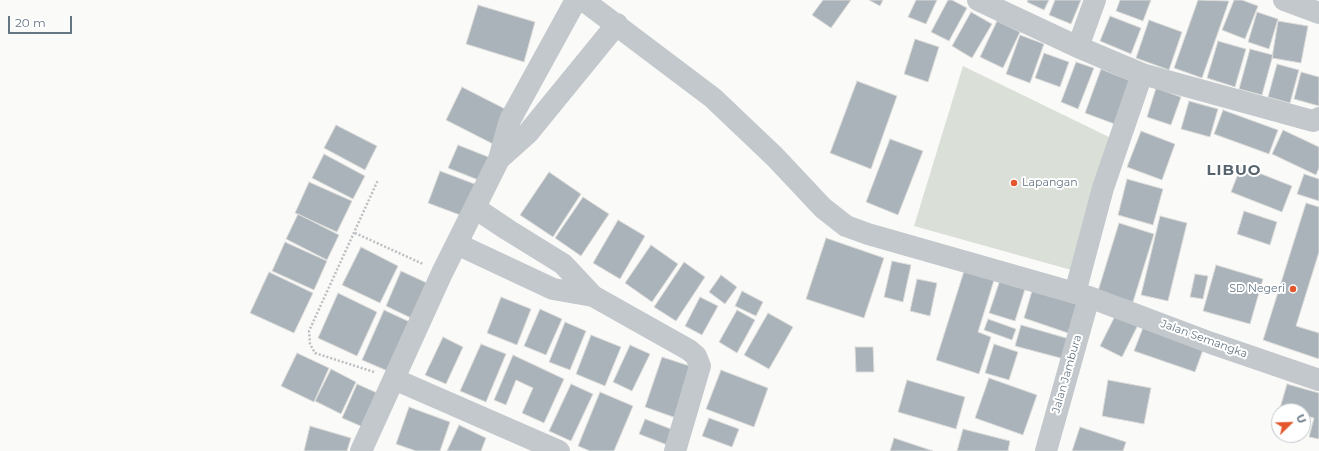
<!DOCTYPE html>
<html>
<head>
<meta charset="utf-8">
<style>
  body { margin:0 }
  #map { position:relative; width:1319px; height:451px; overflow:hidden; background:#fafaf8; font-family:Montserrat,sans-serif }
  canvas { display:block }
  .north { position:absolute; left:1271px; top:403px; width:40px; height:40px; box-sizing:border-box; background:#fff; border:1px solid #c1c8cd; border-radius:50%; rotate:67deg; font-size:11px; font-weight:700; line-height:16px; text-align:center; color:#657683 }
  .north::after { content:''; display:block; margin:auto; width:14px; height:18px; background:#e4572e; clip-path:polygon(50% 0,100% 100%,50% 72%,0 100%) }
  .scale { position:absolute; left:8px; top:16px; width:64px; height:18px; box-sizing:border-box; border:2px solid #657683; border-top:0; padding-left:5px; font-size:12px; line-height:14px; white-space:nowrap; color:#657683; -webkit-text-stroke:3px #fff; paint-order:stroke }
</style>
</head>
<body>
<div id="map">
<canvas width="1319" height="451"></canvas>
<div class="north">U</div>
<div class="scale">20 m</div>
</div>
<script>
const g = document.querySelector('canvas').getContext('2d');
g.lineJoin = 'round';
function fillPath(path, color) {
  g.fillStyle = color;
  g.fill(path, 'evenodd');
}
function toPath(rows) {
  const path = new Path2D();
  for (const r of rows) {
    path.moveTo(r[0], r[1]);
    for (let i = 2; i < r.length; i += 2) path.lineTo(r[i], r[i + 1]);
  }
  return path;
}
function stroke(path, color, width, dash) {
  g.strokeStyle = color;
  g.lineWidth = width;
  g.lineCap = dash ? 'butt' : 'round';
  g.setLineDash(dash || []);
  g.stroke(path);
}
function drawText(font, color, halo, rows, align = 'center') {
  g.font = font + ' Montserrat,sans-serif';
  g.lineWidth = 4;
  g.setLineDash([]);
  g.textBaseline = 'middle';
  g.strokeStyle = halo;
  g.fillStyle = color;
  for (const [text, x, y, turn = 0] of rows) {
    g.save();
    g.translate(x, y);
    g.rotate((+turn || 0) * Math.PI / 180);
    g.textAlign = isNaN(turn) ? turn : align;
    if (halo) g.strokeText(text, 0, 0);
    g.fillText(text, 0, 0);
    g.restore();
  }
}
fillPath(toPath([
  [963,66,1113,139,1075,271,914,226]
]), '#dadfd7');
const building = toPath([
  [823,0,851,0,831,28,812,15,823,0],
  [869,0,883,0,880,6,869,0],
  [916,0,937,0,926,24,908,17,916,0],
  [948,0,952,0,967,8,949,41,931,32,948,0],
  [1028,0,1049,0,1044,10,1027,2,1028,0],
  [1055,0,1081,0,1071,24,1049,15,1055,0],
  [1120,0,1151,0,1143,21,1116,11,1120,0],
  [1198,0,1229,1,1202,78,1174,68,1198,0],
  [1234,0,1242,0,1258,6,1245,39,1222,30,1234,0],
  [478,5,535,22,524,62,466,44,478,5],
  [971,12,992,24,972,58,952,46,971,12],
  [1257,12,1278,19,1269,49,1248,42,1257,12],
  [1110,16,1141,28,1131,54,1100,41,1110,16],
  [1149,20,1182,32,1169,70,1136,58,1149,20],
  [997,21,1020,32,1003,68,980,57,997,21],
  [1278,21,1308,26,1301,63,1272,58,1278,21],
  [1020,35,1044,44,1030,83,1006,74,1020,35],
  [915,39,939,47,928,82,904,74,915,39],
  [1218,41,1246,49,1235,87,1207,78,1218,41],
  [1250,49,1273,55,1262,95,1239,89,1250,49],
  [1044,53,1069,62,1060,87,1035,78,1044,53],
  [1076,62,1094,68,1078,109,1061,102,1076,62],
  [1277,64,1299,70,1290,103,1268,97,1277,64],
  [1101,69,1136,83,1120,126,1085,113,1101,69],
  [1301,72,1319,77,1319,106,1294,99,1301,72],
  [857,81,897,96,871,169,830,153,857,81],
  [462,87,511,112,495,145,446,120,462,87],
  [1156,88,1181,97,1171,125,1147,117,1156,88],
  [1189,101,1218,109,1210,137,1181,129,1189,101],
  [1223,110,1278,130,1269,154,1214,134,1223,110],
  [336,125,377,146,365,170,324,148,336,125],
  [1283,130,1319,147,1319,168,1316,175,1272,154,1283,130],
  [1141,131,1175,144,1162,180,1127,167,1141,131],
  [890,139,923,151,898,215,866,202,890,139],
  [458,145,496,160,486,183,448,168,458,145],
  [324,154,365,176,353,199,312,178,324,154],
  [1241,166,1292,186,1282,212,1231,192,1241,166],
  [440,171,480,186,468,218,428,203,440,171],
  [549,172,581,194,553,237,520,215,549,172],
  [1304,174,1319,179,1319,201,1297,194,1304,174],
  [1127,179,1163,189,1153,225,1118,215,1127,179],
  [309,182,352,201,337,232,295,213,309,182],
  [583,197,609,214,581,256,555,238,583,197],
  [1306,203,1319,207,1319,252,1296,326,1319,333,1319,359,1263,340,1306,203],
  [1244,211,1277,222,1270,245,1237,234,1244,211],
  [298,214,339,235,327,260,286,239,298,214],
  [1160,216,1187,223,1168,301,1141,295,1160,216],
  [618,220,645,236,620,279,593,263,618,220],
  [1119,223,1154,234,1133,302,1098,291,1119,223],
  [826,238,884,258,864,318,806,299,826,238],
  [285,242,327,261,314,290,272,271,285,242],
  [651,245,678,264,652,302,625,283,651,245],
  [361,247,398,266,380,303,342,285,361,247],
  [892,261,911,265,903,302,884,297,892,261],
  [684,262,705,277,676,321,654,307,684,262],
  [1216,265,1263,279,1250,324,1203,311,1216,265],
  [965,268,995,277,978,332,991,337,979,374,936,360,965,268],
  [401,271,427,283,411,318,386,306,401,271],
  [269,272,313,293,294,333,250,313,269,272],
  [1195,274,1208,276,1203,299,1190,297,1195,274],
  [721,275,737,287,725,304,709,292,721,275],
  [1001,277,1026,286,1015,321,989,313,1001,277],
  [917,279,937,283,930,316,910,311,917,279],
  [1034,284,1079,299,1068,333,1024,318,1034,284],
  [742,291,763,302,756,316,735,306,742,291],
  [338,293,377,312,357,356,318,338,338,293],
  [501,297,531,309,517,345,487,333,501,297],
  [700,297,718,306,702,335,685,326,700,297],
  [540,309,562,319,546,355,524,346,540,309],
  [384,310,412,323,390,372,362,360,384,310],
  [737,310,755,320,737,353,719,342,737,310],
  [768,313,793,327,769,369,744,355,768,313],
  [1116,314,1138,325,1122,357,1100,346,1116,314],
  [988,319,1016,329,1012,340,984,330,988,319],
  [565,322,586,331,570,370,549,362,565,322],
  [1021,325,1073,340,1068,360,1015,346,1021,325],
  [1144,325,1204,347,1195,372,1134,351,1144,325],
  [591,335,621,347,605,386,576,374,591,335],
  [443,337,463,347,446,384,425,375,443,337],
  [481,344,506,354,486,402,460,391,481,344],
  [994,344,1018,352,1009,380,985,373,994,344],
  [630,345,650,354,632,391,613,382,630,345],
  [855,347,873,347,874,372,856,372,855,347],
  [297,353,329,368,314,402,281,386,297,353],
  [513,355,564,379,544,423,522,413,533,388,516,380,506,405,494,400,513,355],
  [662,357,696,368,679,419,645,407,662,357],
  [331,369,356,382,341,414,315,401,331,369],
  [721,370,768,388,754,427,706,409,721,370],
  [989,378,1037,395,1023,435,975,418,989,378],
  [907,380,965,397,956,429,898,412,907,380],
  [1108,380,1151,388,1144,424,1102,416,1108,380],
  [357,384,384,396,370,430,342,418,357,384],
  [571,384,593,394,571,441,549,431,571,384],
  [1287,384,1319,393,1319,439,1309,437,1314,418,1303,415,1303,411,1290,411,1280,408,1287,384],
  [600,392,633,406,614,451,590,451,578,446,600,392],
  [409,407,450,422,440,451,416,451,396,444,409,407],
  [709,418,739,429,732,447,702,436,709,418],
  [645,419,676,431,670,446,639,434,645,419],
  [459,425,486,438,481,451,447,451,459,425],
  [310,426,351,438,347,451,304,451,310,426],
  [1080,427,1126,442,1123,451,1072,451,1080,427],
  [963,429,1010,441,1008,451,957,451,963,429],
  [894,438,933,451,890,451,894,438]
]);
fillPath(building, '#aab3b9');
stroke(building, '#dcdcda', 1);
stroke(toPath([
  [355,233,423,264],
  [374,372,315,353,310,344,309,331,378,180]
]), '#bbbfc2', 2.5, [2, 2]);
stroke(toPath([
  [583,0,713,98,775,157,823,208,846,226,868,234,1089,297,1211,343,1319,380],
  [978,0,1078,47,1142,74,1313,121,1319,118],
  [1284,0,1319,13],
  [1078,47,1095,0],
  [499,159,528,133,617,24],
  [475,208,508,230,563,264,593,296,689,350,696,356,700,366,675,451],
  [457,244,553,289,593,296],
  [1075,293,1103,188,1142,74],
  [394,379,559,451],
  [361,451,442,273,499,159,510,120,576,0],
  [1046,451,1089,297]
]), '#c3c8cc', 22);
for (const [x, y, r, color] of [
  [1014,183,4,"#e4572e"],
  [1293,289,4,"#e4572e"]
]) {
  const dot = new Path2D();
  dot.arc(x, y, r, 0, 2 * Math.PI);
  g.fillStyle = color;
  g.fill(dot);
  stroke(dot, '#fff', 1.5);
}
drawText('11px', '#657683', '#fff', [
  ["Lapangan",1022,183],
  ["SD Negeri",1285,289,"right"]
], 'left');
drawText('11px', '#657683', '#fff', [
  ["Jalan Semangka",1204,339,20],
  ["Jalan Jambura",1067,374,-74]
]);
g.letterSpacing = '1px';
drawText('bold 15px', '#57646e', '#fff', [
  ["LIBUO",1234,171]
]);
g.letterSpacing = '0px';
</script>
</body>
</html>
